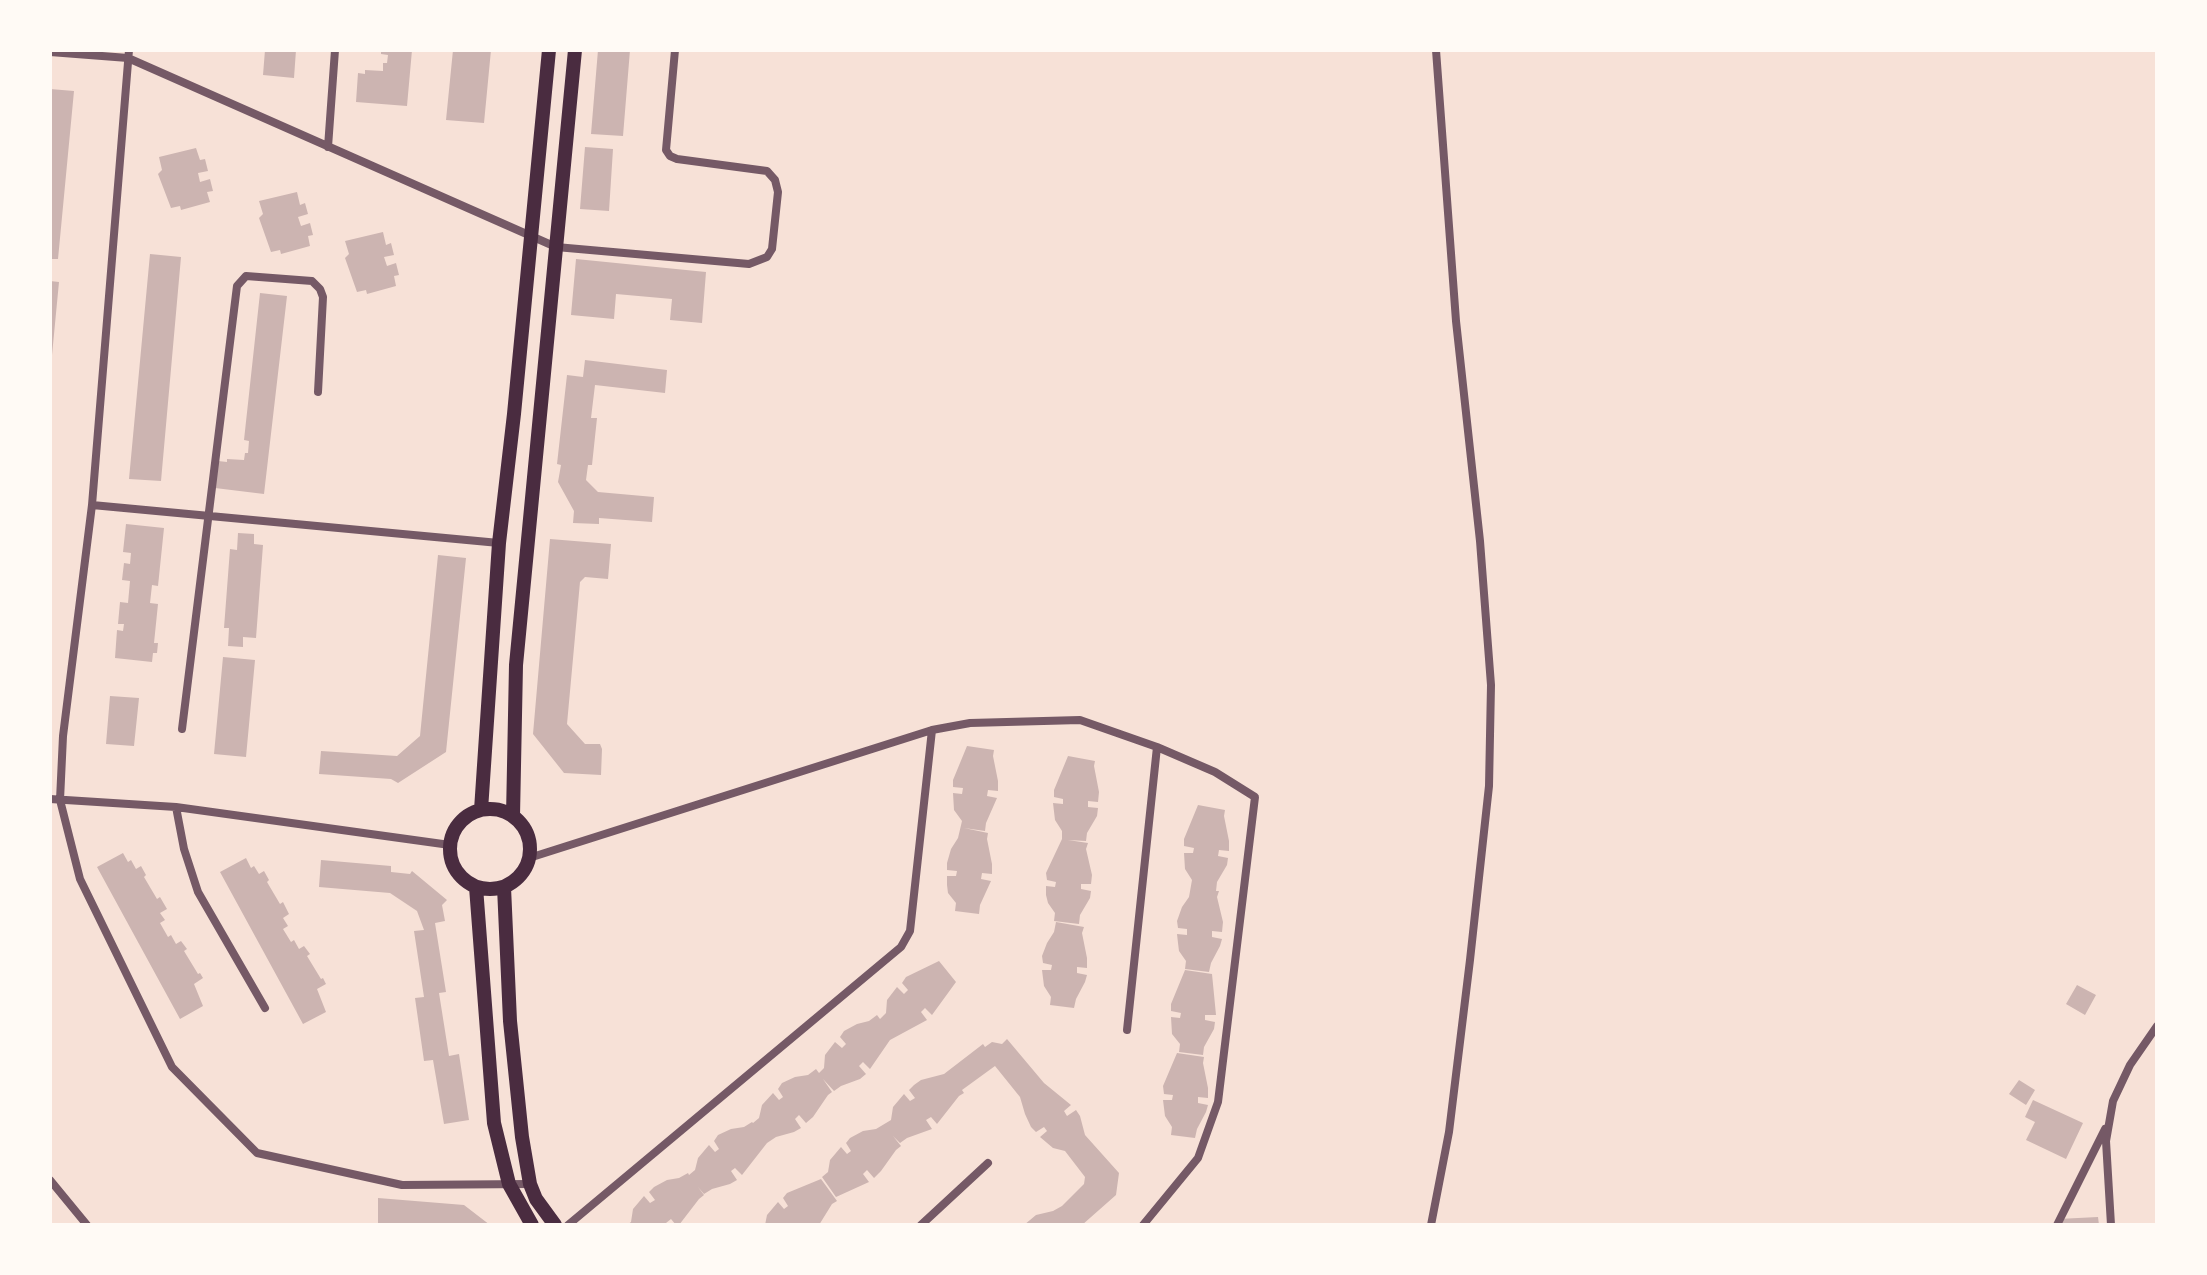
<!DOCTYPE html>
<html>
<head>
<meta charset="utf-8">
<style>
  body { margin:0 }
  #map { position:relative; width:2207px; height:1275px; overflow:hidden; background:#f7e1d7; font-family:Manrope,sans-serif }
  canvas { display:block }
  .frame { position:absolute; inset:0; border:52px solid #fffaf5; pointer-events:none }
</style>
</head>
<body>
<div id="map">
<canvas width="2207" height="1275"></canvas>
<div class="frame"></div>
</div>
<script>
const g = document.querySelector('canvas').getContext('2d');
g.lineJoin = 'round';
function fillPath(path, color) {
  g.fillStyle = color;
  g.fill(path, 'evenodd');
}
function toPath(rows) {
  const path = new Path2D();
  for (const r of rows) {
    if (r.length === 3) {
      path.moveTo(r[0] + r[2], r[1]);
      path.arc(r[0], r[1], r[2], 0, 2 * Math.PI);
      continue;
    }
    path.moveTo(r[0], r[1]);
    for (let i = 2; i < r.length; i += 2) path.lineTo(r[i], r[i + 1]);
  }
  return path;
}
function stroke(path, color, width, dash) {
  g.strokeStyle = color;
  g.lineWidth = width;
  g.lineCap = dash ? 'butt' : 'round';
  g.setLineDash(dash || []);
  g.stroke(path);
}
fillPath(toPath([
  [265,50,296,50,294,78,263,75],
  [381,50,412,50,407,106,356,102,358,73,365,74,365,70,383,71,383,63,387,63,388,55,381,54],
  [453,50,491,50,484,123,446,120],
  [598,50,630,50,623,136,591,134],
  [50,89,74,91,58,259,50,259],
  [585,147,613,149,609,211,580,209],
  [196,148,200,160,205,159,208,171,198,173,200,182,210,179,213,191,207,192,210,202,181,210,180,206,171,208,158,174,162,170,159,157],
  [297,192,300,205,305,203,308,214,298,217,301,226,310,223,313,235,308,236,310,246,281,254,280,250,271,252,259,218,263,214,259,201],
  [383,232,386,245,391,243,394,255,384,257,387,266,396,263,399,275,394,276,396,286,367,294,366,290,357,292,345,258,349,254,345,241],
  [150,254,181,257,161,481,129,479],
  [576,259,706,272,702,323,670,320,672,299,616,294,614,319,571,315],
  [50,281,59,282,52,355,50,355],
  [260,293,287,296,264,494,215,488,218,461,227,462,227,459,244,460,245,453,248,453,249,441,244,440],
  [585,360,667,370,665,393,595,385,591,418,597,418,592,465,588,465,586,480,598,492,654,497,652,522,599,518,599,524,573,523,574,511,558,482,561,465,557,464,567,375,583,377],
  [126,524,164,528,158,586,152,585,150,603,158,604,154,643,158,643,157,653,153,653,152,662,115,658,117,630,123,631,124,624,118,624,120,602,128,603,130,581,122,580,124,563,130,564,131,553,123,552],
  [238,533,254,534,254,544,263,545,256,638,243,637,243,647,228,646,229,628,224,628,230,549,237,550],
  [550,539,611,544,608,579,585,577,580,582,567,724,585,744,600,744,602,749,601,775,564,773,533,734],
  [438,555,466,558,446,752,398,783,391,779,319,774,321,751,397,756,420,736],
  [223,657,255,660,246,757,214,754],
  [110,696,139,698,134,746,106,744],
  [967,746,994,750,993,756,998,781,998,791,988,790,987,796,997,798,986,823,985,831,964,828,988,833,987,839,992,864,992,874,982,873,981,879,991,881,980,905,979,914,955,911,956,903,948,893,947,885,947,876,956,876,957,871,947,870,947,863,951,849,958,838,962,821,954,810,953,793,962,794,963,788,953,787,953,780],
  [1068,756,1095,761,1094,766,1099,792,1098,802,1088,801,1088,807,1098,808,1097,816,1087,833,1086,841,1068,840,1088,843,1086,849,1092,875,1091,884,1081,884,1081,889,1091,891,1090,898,1080,915,1079,924,1054,921,1055,913,1048,903,1046,895,1046,886,1055,887,1056,882,1047,880,1046,873,1062,839,1062,831,1055,820,1053,803,1063,804,1063,799,1054,797,1054,790],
  [1198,805,1225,810,1224,816,1229,841,1229,851,1219,850,1218,856,1228,858,1227,865,1217,882,1216,891,1219,891,1217,897,1223,922,1222,932,1212,931,1212,937,1222,939,1220,946,1211,963,1209,972,1185,969,1186,961,1179,951,1178,943,1177,934,1187,935,1187,929,1178,928,1177,921,1182,907,1189,897,1192,880,1185,869,1184,853,1193,853,1194,848,1184,846,1184,839],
  [123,853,128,862,131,860,136,869,141,866,146,875,144,877,157,899,160,897,167,909,160,913,165,920,160,923,168,937,171,935,176,944,181,941,187,949,184,951,198,974,200,973,203,978,194,984,203,1006,180,1019,97,867],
  [246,858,251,868,254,866,259,874,264,871,269,880,267,882,280,904,283,902,289,914,283,918,288,926,283,929,291,942,294,940,299,949,304,946,310,954,307,956,321,979,323,978,326,984,317,989,326,1012,303,1024,220,872],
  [321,860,391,866,391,872,410,874,412,871,447,900,442,905,445,921,435,923,446,992,439,993,449,1056,459,1054,469,1120,444,1124,433,1060,424,1061,415,998,424,997,414,931,424,930,417,911,390,893,319,887],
  [1056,922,1084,927,1082,933,1087,958,1087,968,1077,967,1077,973,1087,975,1085,982,1076,999,1074,1008,1050,1005,1051,997,1044,986,1042,970,1051,970,1052,965,1043,963,1042,956,1047,943,1054,932],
  [939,961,956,982,932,1015,925,1008,921,1012,927,1020,890,1040,870,1069,863,1062,859,1066,866,1074,860,1079,841,1086,834,1091,823,1079,832,1092,828,1095,813,1117,806,1123,799,1115,795,1119,801,1128,794,1132,776,1137,767,1143,742,1175,735,1168,731,1171,737,1180,730,1184,712,1189,704,1194,698,1187,704,1195,699,1199,679,1225,676,1225,671,1219,666,1223,668,1225,627,1225,631,1222,633,1209,644,1196,650,1203,655,1200,649,1192,654,1187,667,1180,679,1178,688,1173,689,1175,695,1170,698,1158,709,1145,715,1152,719,1149,714,1141,718,1135,731,1129,744,1127,752,1122,753,1123,759,1118,762,1105,773,1093,779,1100,783,1097,778,1089,782,1083,795,1077,808,1075,816,1069,819,1073,824,1068,825,1055,835,1042,842,1048,846,1044,840,1037,844,1031,857,1024,869,1021,877,1015,880,1019,886,1013,887,1000,897,987,904,994,908,990,902,983,906,977],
  [1185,970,1212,974,1216,1015,1205,1015,1205,1020,1215,1022,1214,1029,1204,1047,1203,1055,1179,1052,1180,1044,1172,1034,1171,1017,1180,1018,1181,1013,1171,1011,1171,1004],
  [2077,985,2096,995,2085,1015,2066,1004],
  [1007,1039,1044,1083,1071,1105,1064,1111,1067,1116,1076,1110,1080,1116,1085,1135,1119,1173,1116,1195,1082,1225,1024,1225,1036,1215,1053,1211,1062,1206,1084,1184,1085,1177,1065,1151,1053,1148,1040,1137,1047,1131,1044,1127,1036,1132,1031,1127,1025,1114,1020,1097,995,1066,962,1090,964,1093,959,1096,937,1124,931,1117,926,1120,932,1129,907,1138,900,1143,893,1136,901,1146,896,1150,881,1171,874,1178,867,1170,863,1174,869,1182,836,1197,822,1177,828,1172,830,1160,841,1147,847,1154,851,1151,846,1143,850,1138,863,1131,876,1129,891,1120,893,1107,904,1094,910,1101,915,1098,909,1090,914,1085,921,1080,944,1074,983,1044,985,1047,992,1042,1002,1044],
  [1177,1053,1204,1057,1203,1063,1208,1088,1208,1098,1198,1097,1198,1103,1208,1105,1206,1112,1197,1129,1195,1138,1171,1135,1172,1127,1165,1116,1163,1100,1172,1100,1173,1095,1164,1094,1163,1086],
  [2019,1080,2035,1090,2026,1105,2009,1094],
  [2033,1100,2083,1123,2066,1159,2026,1140,2035,1122,2025,1117],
  [821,1179,837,1201,832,1204,819,1225,765,1225,767,1215,778,1202,784,1209,788,1206,783,1198,787,1193],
  [378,1198,464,1205,490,1225,378,1225],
  [2098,1217,2099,1225,2058,1225,2058,1219]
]), '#ccb4b1');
stroke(toPath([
  [129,50,92,505,63,736,60,800,80,879,172,1067,257,1153,402,1185,530,1184],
  [50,52,128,58,556,247,749,264,767,257,772,249,778,192,775,180,767,171,677,159,670,156,666,150,675,50],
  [328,147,335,50],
  [92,505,499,543],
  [182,729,237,286,246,276,312,281,320,289,323,297,318,392],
  [50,799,176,807,450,845],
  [176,807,184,849,198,892,265,1008],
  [529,858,932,730,970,723,1080,720,1157,747,1215,772,1255,797,1218,1102,1198,1158,1143,1225],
  [1127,1030,1157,747],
  [50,1180,87,1225],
  [568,1225,901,947,910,931,932,730],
  [921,1225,988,1163],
  [1431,1225,1449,1132,1470,960,1489,786,1491,685,1480,541,1456,321,1436,50],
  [2057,1225,2105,1129],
  [2111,1225,2106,1141,2113,1101,2130,1065,2157,1026]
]), '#755966', 8);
stroke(toPath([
  [490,849,40],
  [481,810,499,543,514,414,549,50],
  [513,816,516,665,575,50],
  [476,887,494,1123,509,1184,532,1225],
  [504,887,510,1021,522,1137,530,1184,536,1199,555,1225]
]), '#4a2c40', 14);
</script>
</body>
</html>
